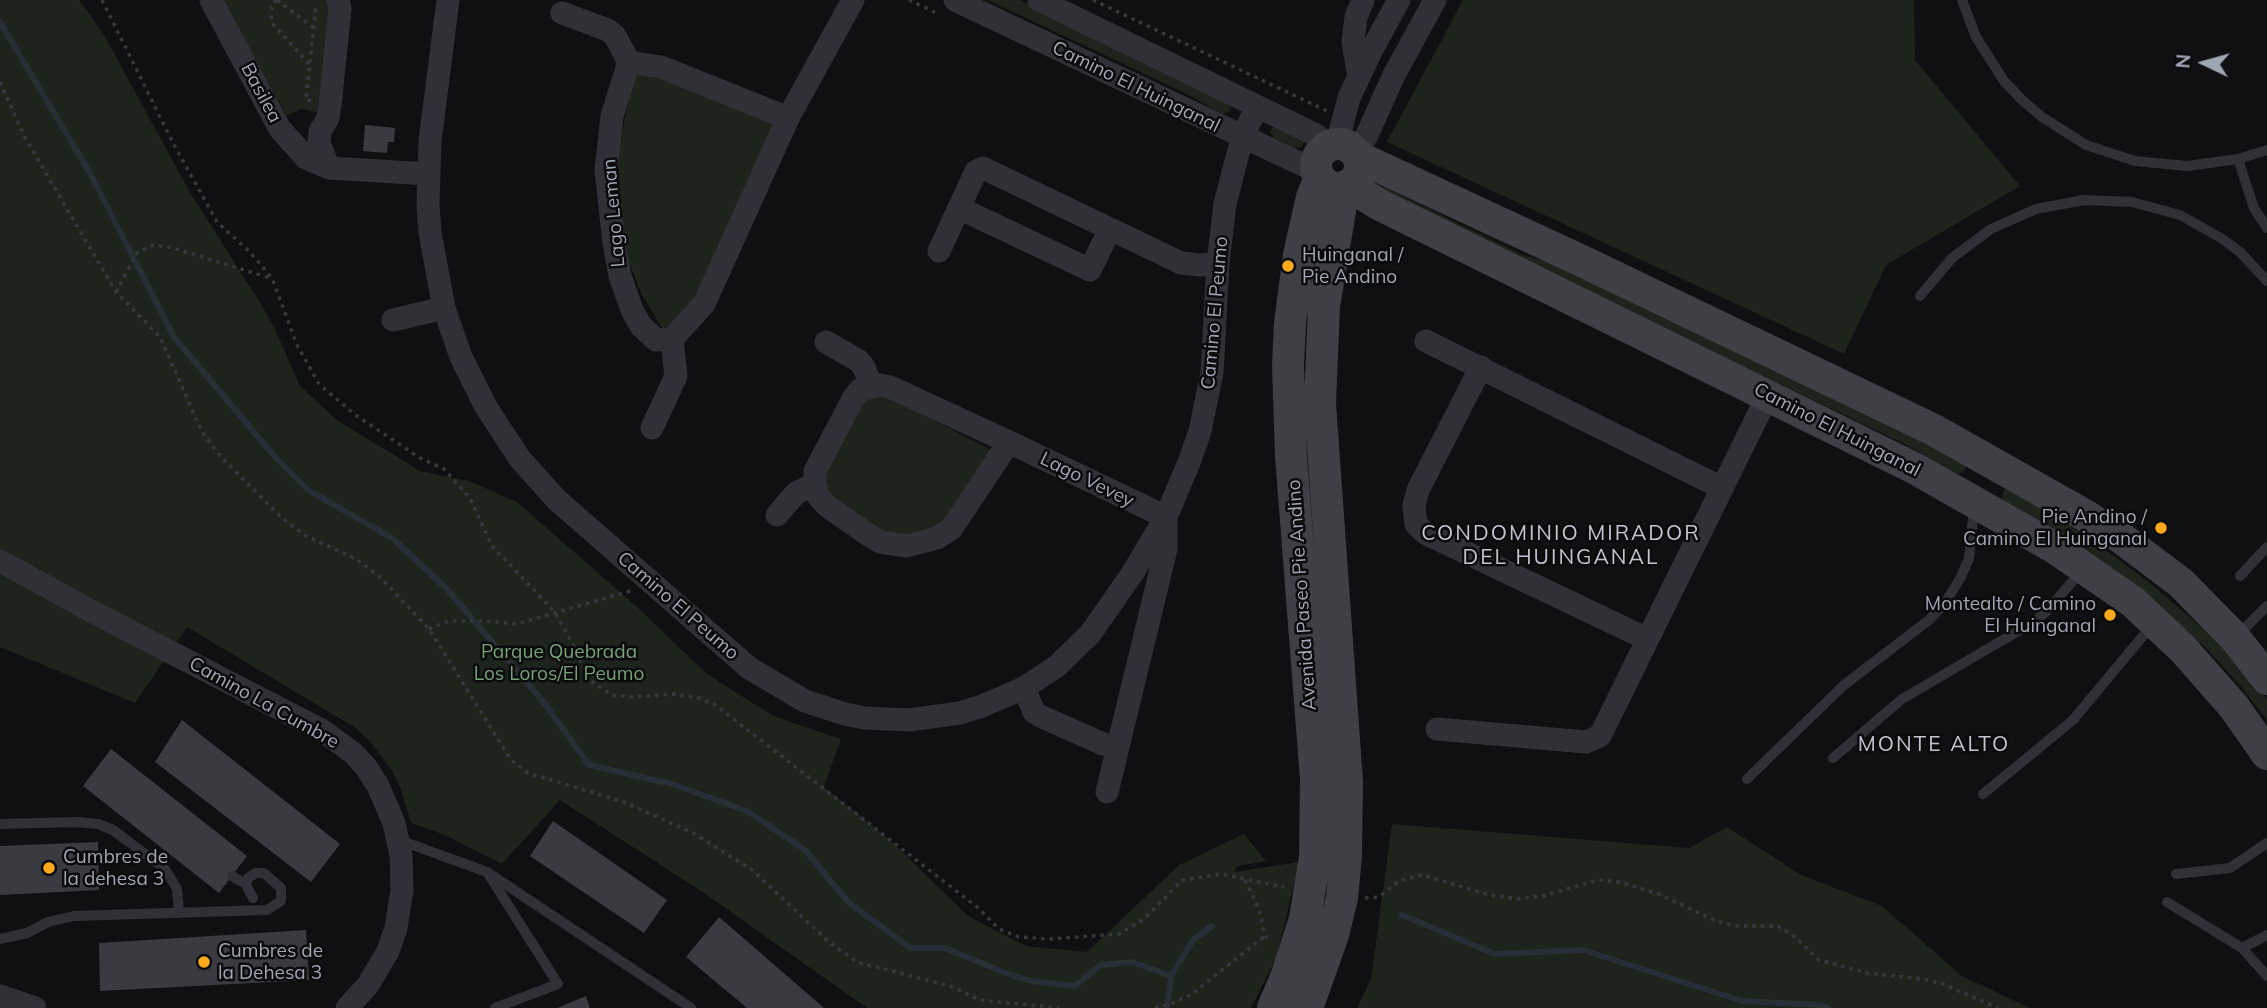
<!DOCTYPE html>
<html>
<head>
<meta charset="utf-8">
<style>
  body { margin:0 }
  #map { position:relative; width:2267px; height:1008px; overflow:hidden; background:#0f1011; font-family:Mulish,sans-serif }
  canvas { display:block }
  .north { position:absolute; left:2169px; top:28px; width:70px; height:70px; -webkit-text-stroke:5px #0b0b0c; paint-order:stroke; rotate:275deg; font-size:19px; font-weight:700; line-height:28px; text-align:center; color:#9fa6b3 }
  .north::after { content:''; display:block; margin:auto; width:24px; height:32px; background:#9fa6b3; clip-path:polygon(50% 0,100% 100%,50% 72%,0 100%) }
</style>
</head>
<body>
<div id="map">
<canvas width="2267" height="1008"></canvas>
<div class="north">N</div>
</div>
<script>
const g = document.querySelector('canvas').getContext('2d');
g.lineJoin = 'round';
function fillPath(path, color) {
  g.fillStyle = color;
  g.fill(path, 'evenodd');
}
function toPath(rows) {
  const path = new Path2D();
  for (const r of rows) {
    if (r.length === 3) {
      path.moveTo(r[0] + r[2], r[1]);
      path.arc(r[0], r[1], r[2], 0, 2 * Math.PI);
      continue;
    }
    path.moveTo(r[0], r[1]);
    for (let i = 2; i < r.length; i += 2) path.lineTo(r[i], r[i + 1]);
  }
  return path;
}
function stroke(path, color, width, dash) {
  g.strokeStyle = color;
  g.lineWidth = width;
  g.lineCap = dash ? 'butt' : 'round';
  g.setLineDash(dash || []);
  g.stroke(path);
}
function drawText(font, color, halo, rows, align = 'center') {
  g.font = font + ' Mulish,sans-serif';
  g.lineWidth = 5;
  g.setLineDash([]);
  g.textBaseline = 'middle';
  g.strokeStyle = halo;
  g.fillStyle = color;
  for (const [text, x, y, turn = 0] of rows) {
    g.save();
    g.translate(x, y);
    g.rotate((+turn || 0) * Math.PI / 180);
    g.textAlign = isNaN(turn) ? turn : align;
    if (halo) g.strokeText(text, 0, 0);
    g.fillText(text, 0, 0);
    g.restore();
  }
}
fillPath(toPath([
  [0,0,79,0,103,33,191,194,261,304,275,329,300,386,337,420,420,471,469,481,517,502,637,607,706,673,773,716,841,739,824,787,889,839,968,916,1026,946,1087,952,1179,865,1244,834,1266,861,1237,866,1234,872,1299,862,1277,956,1251,1008,867,1008,704,893,560,800,502,864,445,835,411,823,400,786,391,769,368,739,354,727,187,627,135,703,0,647],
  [223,0,330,0,321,113,300,109,287,116],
  [988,0,1020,0,1229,100,1232,106,1228,112,1222,114,1189,95],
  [1463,0,1914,0,1915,60,2020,186,1886,265,1844,354,1387,142],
  [635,70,659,74,778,122,688,328,662,328,641,293,621,242,614,170],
  [1274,125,1305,140,1302,147,1295,148,1275,139,1270,132],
  [1384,187,1523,255,1563,266,1912,432,1967,466,1963,473,1956,473,1909,446,1382,192],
  [875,396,889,397,993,451,946,520,915,538,878,534,827,495,824,482,826,470,860,405,867,398],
  [2013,486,2081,532,2149,582,2219,642,2252,677,2267,700,2267,720,2238,683,2204,646,2164,612,2001,502,2004,490],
  [1392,824,1689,848,1727,827,1801,875,1882,906,1962,976,2030,1008,1357,1008,1371,979]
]), '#1c241c');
stroke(toPath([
  [0,22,91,175,174,337,275,457,308,490,392,538,446,588,545,704,589,765,672,784,747,811,805,850,848,902,910,948,945,948,1008,974,1031,981,1075,986,1100,965,1132,962,1171,976],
  [1402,915,1495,954,1583,950,1742,1001,1820,1005,1828,1008],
  [1167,1008,1171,976,1193,940,1212,926]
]), '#252f35', 6);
fillPath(toPath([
  [365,125,395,128,394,142,388,142,387,153,363,151],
  [182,720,340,844,311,882,155,762],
  [111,749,247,856,219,893,83,786],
  [553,821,667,900,644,933,530,856],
  [98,842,99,890,0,895,0,846],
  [719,917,824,1008,747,1008,686,957],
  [306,930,309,980,100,991,99,943],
  [586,996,590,1008,557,1008]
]), '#3a3b41');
stroke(toPath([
  [102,0,173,143,217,222,249,251,272,278,297,345,319,384,354,414,420,458,444,469,470,498,492,546,554,611,574,646,589,680,612,695,631,697,675,694,699,698,714,704,977,907,999,929,1019,937,1050,939,1119,934,1144,919,1182,880,1221,874,1284,887],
  [276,0,272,5,271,22,310,65],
  [277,0,314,28],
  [909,0,939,14],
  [1093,0,1327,111],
  [0,82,24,136,116,292,160,337,202,432,221,457,282,518,304,535,356,559,379,576,429,629,511,760,528,773,624,802,693,833,751,869,830,943,857,962,950,986,980,1000,1059,1008],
  [311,101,306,100,316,5],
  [116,292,137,253,153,245,173,248,270,278],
  [429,629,449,621,484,621,517,624,630,591],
  [1245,880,1259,909,1265,936,1271,941],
  [1365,898,1379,897,1399,881,1422,875,1490,895,1517,899,1543,896,1598,880,1620,882,1659,894,1716,921,1736,926,1778,926,1795,937,1819,960,1867,973,1924,979,1943,984,1998,1008],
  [1155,1008,1171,1004,1192,994,1265,936]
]), '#36383d', 3.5, [3.5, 5]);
stroke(toPath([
  [1962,0,1976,37,2004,81,2022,100,2042,117,2086,145,2135,161,2187,166,2238,159,2267,150],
  [2238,159,2254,208,2267,228],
  [1920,296,1952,258,1991,229,2036,209,2084,200,2132,202,2180,215,2221,238,2240,252,2267,281],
  [2240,576,2267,547],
  [2237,636,2267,606],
  [1833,758,1902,699,2032,623,2046,612,2083,569],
  [1747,779,1844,685,1929,620,1945,603,1961,577,1969,558,1974,508],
  [1983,794,2073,720,2153,624],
  [0,824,78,822,98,824,113,830,165,869,177,889,179,913],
  [399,840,487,872,691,1008],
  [2176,874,2230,868,2267,843],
  [489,875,558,984,495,1008],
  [232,876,240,881,247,882],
  [2167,902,2242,948,2267,976],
  [0,939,27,933,48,922,74,916,267,910,281,901,281,888,264,873,256,873,248,878,246,885,253,898],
  [2242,948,2267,935]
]), '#303136', 10);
stroke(toPath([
  [211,0,280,129,306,158,329,168,428,174],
  [448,0,430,141,428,204,430,233,444,308,461,357,486,407,520,459,557,500,749,668,805,701,845,714,864,718,909,720,960,713,982,706,1024,688,1057,666,1090,634,1132,574,1166,517,1190,460,1200,431,1212,373,1218,263,1225,204,1242,138,1251,119,1259,109],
  [955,0,1318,172],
  [1039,0,1316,135,1331,146],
  [562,13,608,30,615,36,629,62],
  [1359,76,1353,42,1356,17,1363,0],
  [788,118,661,67,629,62,612,116,606,170,614,243,620,276,632,310,641,326,656,340,672,339,704,304,788,118,853,0],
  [1337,144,1349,98,1371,51,1399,0],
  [1355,153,1367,135,1394,75,1435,0],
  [329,168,319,143,320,131,328,118,330,105,340,9,338,0],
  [959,208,1090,270,1110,229],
  [939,251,976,171,983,168,1181,263,1200,265,1218,263],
  [393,320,444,308],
  [1426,341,1722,488],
  [826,342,859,361,864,367,871,387],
  [1481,367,1418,490,1414,505,1416,524,1425,533,1647,639],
  [652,428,676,376,672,339],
  [1009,442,951,529,937,538,907,546,880,542,870,536,827,506,818,496,815,484,815,471,854,397,860,390,880,385,890,387,1009,442,1166,517,1166,549,1107,792],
  [777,515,796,493,815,484],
  [0,561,93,612,323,731,353,753,366,767,378,786,394,823,401,855,402,890,396,928,388,951,368,985,347,1008],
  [1024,688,1034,712,1040,716,1103,744,1118,747],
  [1437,729,1586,742,1600,736,1768,395],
  [0,996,35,1008]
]), '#303136', 23);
stroke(toPath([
  [1338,166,22],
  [1358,157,1582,261,1934,430,2088,517,2120,537,2181,583,2235,638,2267,679],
  [1348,185,1380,205,1916,469,2055,548,2133,602,2183,649,2234,707,2267,754],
  [1273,1008,1287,975,1305,919,1315,857,1316,779,1291,456,1288,365,1290,323,1299,255,1312,197,1320,178],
  [1307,1008,1333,935,1342,898,1346,855,1347,782,1320,404,1324,306,1344,187]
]), '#3e4046', 32);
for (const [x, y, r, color] of [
  [1288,266,7,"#ffaa1a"],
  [2161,528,7,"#ffaa1a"],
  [2110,615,7,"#ffaa1a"],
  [49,868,7,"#ffaa1a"],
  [204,962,7,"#ffaa1a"]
]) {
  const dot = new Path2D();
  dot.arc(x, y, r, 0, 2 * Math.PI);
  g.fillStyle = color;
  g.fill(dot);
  stroke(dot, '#0b0b0c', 2.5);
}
drawText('19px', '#9fa6b3', '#0b0b0c', [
  ["Camino El Huinganal",1136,87,26],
  ["Basilea",261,93,62],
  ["Lago Leman",614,213,-95],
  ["Camino El Peumo",1215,313,-85],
  ["Camino El Huinganal",1837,430,27],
  ["Lago Vevey",1087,480,26],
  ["Avenida Paseo Pie Andino",1302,595,-94],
  ["Camino El Peumo",678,606,41],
  ["Camino La Cumbre",264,703,29]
]);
drawText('19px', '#9fa6b3', '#0b0b0c', [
  ["Huinganal /",1302,255],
  ["Pie Andino",1302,277],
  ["Pie Andino /",2147,517,"right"],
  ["Camino El Huinganal",2147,539,"right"],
  ["Montealto / Camino",2096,604,"right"],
  ["El Huinganal",2096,626,"right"],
  ["Cumbres de",63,857],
  ["la dehesa 3",63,879],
  ["Cumbres de",218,951],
  ["la Dehesa 3",218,973]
], 'left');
drawText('19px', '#74a076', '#0b0b0c', [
  ["Parque Quebrada",559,652],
  ["Los Loros/El Peumo",559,674]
]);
g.letterSpacing = '2px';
drawText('21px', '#c1c5cf', '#0b0b0c', [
  ["CONDOMINIO MIRADOR",1561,534],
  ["DEL HUINGANAL",1561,558],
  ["MONTE ALTO",1934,745]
]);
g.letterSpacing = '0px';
</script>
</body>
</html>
